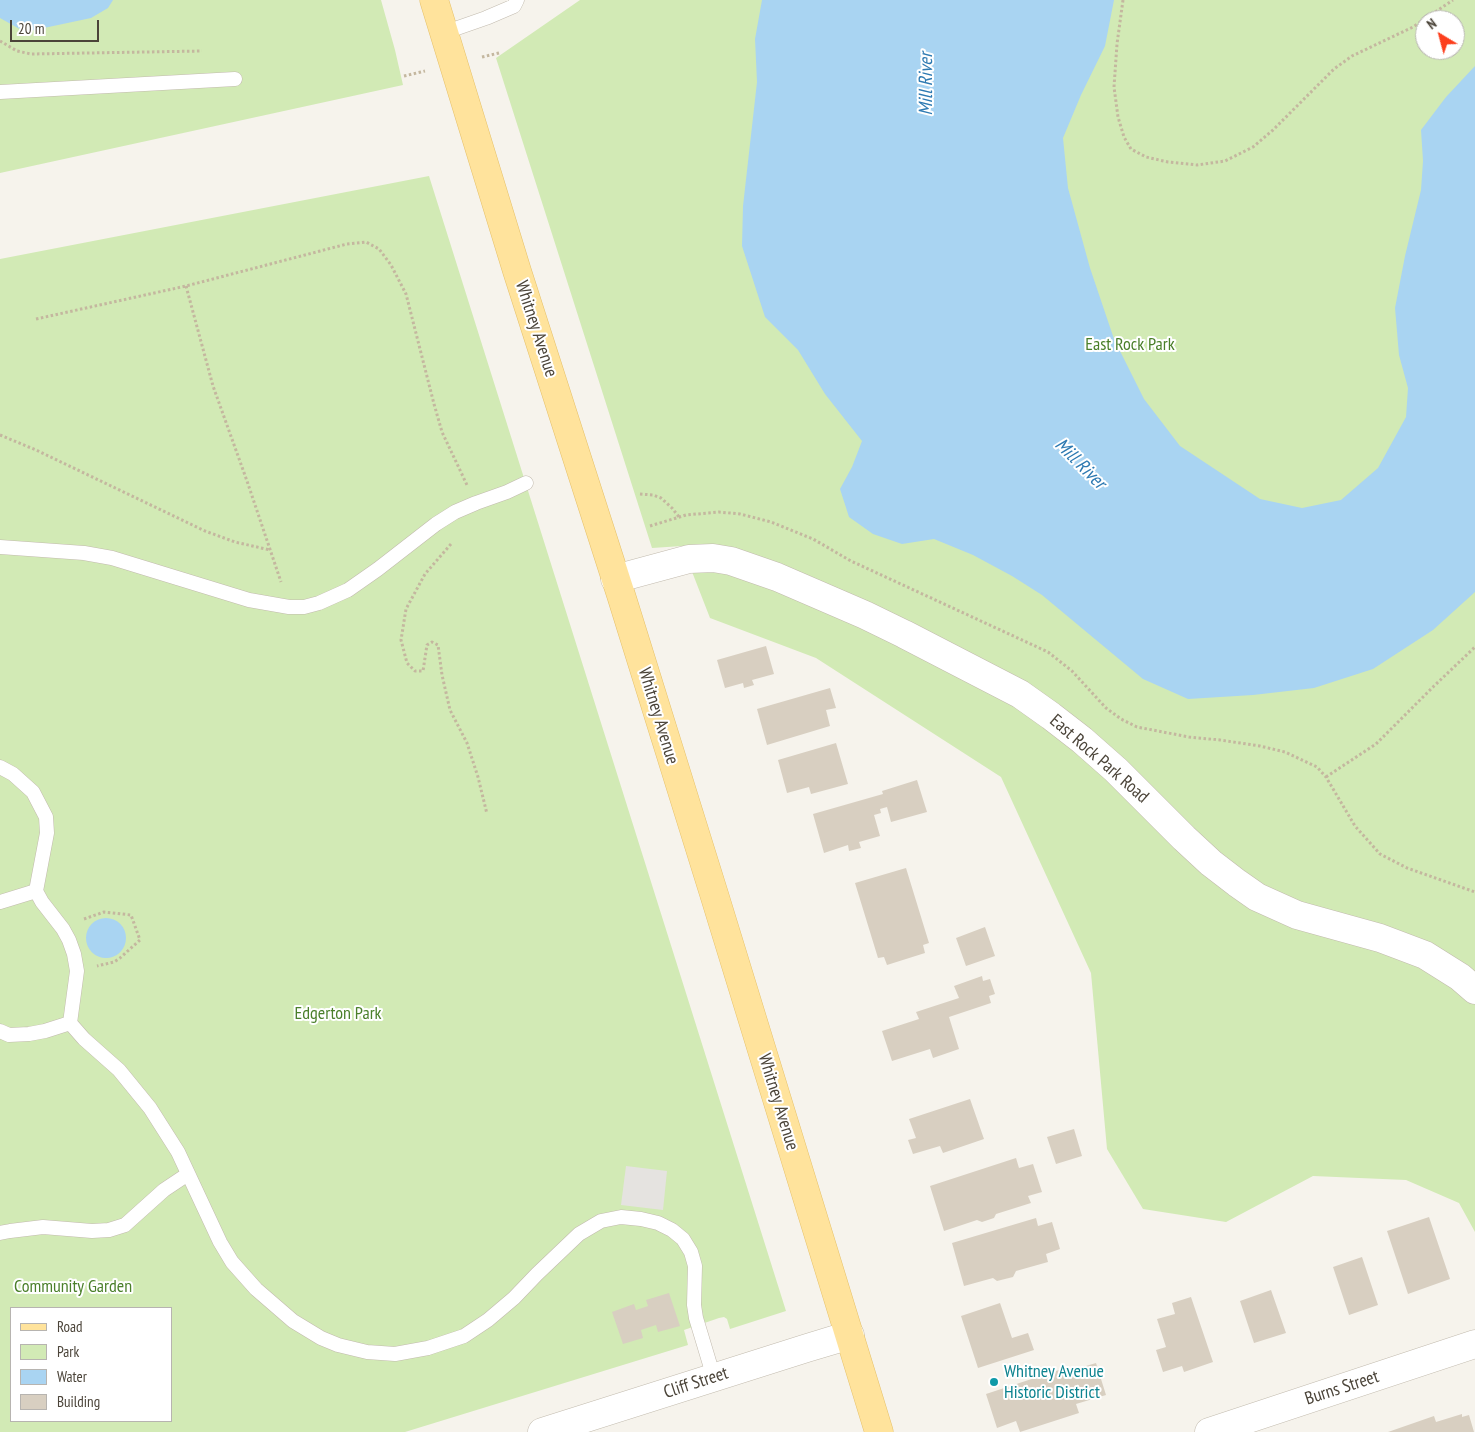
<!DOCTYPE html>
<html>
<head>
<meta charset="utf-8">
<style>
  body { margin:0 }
  #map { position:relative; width:1475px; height:1432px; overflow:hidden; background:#f6f3ec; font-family:"PT Sans Narrow",sans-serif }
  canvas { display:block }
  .legend { position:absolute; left:10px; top:1307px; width:162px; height:115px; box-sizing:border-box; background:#fff; border:1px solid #b7b4b0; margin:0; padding:6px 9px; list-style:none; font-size:15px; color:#4b4439 }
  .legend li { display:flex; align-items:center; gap:10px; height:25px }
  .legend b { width:25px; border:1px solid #b7b4b0 }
  .north { position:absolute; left:1415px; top:10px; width:50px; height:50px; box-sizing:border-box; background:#fff; border:1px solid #b7b4b0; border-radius:50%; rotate:323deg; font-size:14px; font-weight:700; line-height:20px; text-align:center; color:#4b4439 }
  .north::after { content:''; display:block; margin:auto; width:18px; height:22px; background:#fc3f1d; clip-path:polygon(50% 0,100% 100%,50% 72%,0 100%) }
  .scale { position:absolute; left:10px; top:20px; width:89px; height:22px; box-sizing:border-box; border:2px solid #4b4439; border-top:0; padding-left:6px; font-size:15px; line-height:18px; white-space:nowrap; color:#4b4439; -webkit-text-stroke:4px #fff; paint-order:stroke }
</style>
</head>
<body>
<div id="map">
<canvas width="1475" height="1432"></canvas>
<ul class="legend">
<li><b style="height:6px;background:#ffe39c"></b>Road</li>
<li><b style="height:14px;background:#d2eab5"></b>Park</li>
<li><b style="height:14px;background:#a9d4f2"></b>Water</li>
<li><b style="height:14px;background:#d8cfc1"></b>Building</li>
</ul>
<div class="north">N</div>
<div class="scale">20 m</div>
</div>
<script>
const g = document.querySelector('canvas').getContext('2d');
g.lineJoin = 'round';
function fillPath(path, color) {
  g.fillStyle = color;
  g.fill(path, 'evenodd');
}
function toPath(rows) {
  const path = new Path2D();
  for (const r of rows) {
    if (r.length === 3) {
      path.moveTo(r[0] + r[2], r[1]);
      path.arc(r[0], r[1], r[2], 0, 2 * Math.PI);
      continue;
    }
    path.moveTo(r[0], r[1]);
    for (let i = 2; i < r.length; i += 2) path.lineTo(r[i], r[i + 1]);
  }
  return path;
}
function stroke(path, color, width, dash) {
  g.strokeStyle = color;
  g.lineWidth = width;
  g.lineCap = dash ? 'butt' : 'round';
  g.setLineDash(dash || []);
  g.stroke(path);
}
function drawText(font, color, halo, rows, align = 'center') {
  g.font = font + ' "PT Sans Narrow",sans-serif';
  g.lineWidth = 4;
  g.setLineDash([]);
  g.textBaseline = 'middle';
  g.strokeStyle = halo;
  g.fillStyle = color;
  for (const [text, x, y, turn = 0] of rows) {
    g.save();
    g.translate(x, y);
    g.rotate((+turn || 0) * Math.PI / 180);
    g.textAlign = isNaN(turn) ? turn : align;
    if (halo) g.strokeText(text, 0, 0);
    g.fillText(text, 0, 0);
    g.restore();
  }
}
fillPath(toPath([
  [0,0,381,0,395,50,403,85,0,173],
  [580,0,1475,0,1475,1232,1459,1203,1406,1180,1313,1176,1226,1222,1143,1209,1107,1149,1091,973,1001,777,816,658,710,618,682,546,652,548,496,58],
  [1425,20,1455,20,1455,50,1425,50],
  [429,176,786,1311,730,1329,727,1319,724,1317,719,1318,684,1330,688,1345,405,1432,0,1432,0,259],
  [11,1308,171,1308,171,1421,11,1421]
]), '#d2eab5');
fillPath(toPath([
  [626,1166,667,1171,663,1210,621,1205]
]), '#e5e3e0');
fillPath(toPath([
  [0,0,113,0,108,8,91,18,25,32,0,18],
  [762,0,1114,0,1105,46,1081,95,1063,138,1068,188,1090,268,1114,339,1144,399,1180,446,1260,499,1302,508,1341,500,1378,468,1406,417,1408,388,1399,355,1395,308,1405,256,1421,190,1423,161,1421,130,1446,97,1475,66,1475,592,1433,630,1373,669,1314,688,1253,695,1188,699,1143,679,1042,595,1012,576,973,555,934,539,902,544,873,534,849,517,840,489,852,467,862,441,825,394,798,350,765,317,742,246,743,206,757,82,755,39],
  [106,938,20]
]), '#a9d4f2');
fillPath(toPath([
  [766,646,774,674,752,680,754,685,744,688,743,683,725,688,717,660],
  [830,688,836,708,826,710,830,726,767,745,757,709],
  [836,743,848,784,811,794,809,787,787,793,778,760],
  [917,780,927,812,891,822,887,807,880,809,881,813,874,815,880,836,859,842,861,848,849,851,848,845,824,853,813,814,883,794,882,791],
  [906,868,929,943,923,945,925,953,887,965,884,957,878,958,855,883],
  [985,927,995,956,966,966,956,938],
  [982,976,983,981,990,979,995,994,989,996,991,1003,949,1017,959,1049,933,1058,930,1049,892,1061,882,1031,919,1019,916,1012,959,998,954,986],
  [970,1099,984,1139,943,1153,940,1146,913,1154,908,1140,916,1138,909,1119],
  [1074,1129,1082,1156,1056,1164,1047,1137],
  [1016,1158,1019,1168,1033,1164,1042,1192,1028,1196,1031,1203,996,1214,994,1218,982,1222,977,1220,944,1231,930,1186],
  [1429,1217,1450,1279,1408,1294,1387,1231],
  [1036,1218,1038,1226,1052,1222,1060,1249,1046,1254,1048,1262,1016,1271,1013,1277,997,1281,993,1278,964,1286,952,1243],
  [1362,1257,1378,1305,1349,1315,1333,1267],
  [1271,1290,1286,1333,1254,1343,1240,1301],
  [669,1293,680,1326,658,1332,656,1325,641,1330,643,1338,623,1344,612,1312,634,1304,636,1310,648,1306,646,1300],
  [1191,1297,1213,1362,1184,1372,1182,1366,1163,1372,1156,1350,1166,1347,1157,1319,1175,1314,1172,1303],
  [1000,1303,1012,1338,1028,1333,1034,1350,978,1368,961,1316],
  [1096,1363,1106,1395,1076,1404,1079,1413,1020,1432,1016,1421,997,1428,986,1394,1065,1368,1066,1372],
  [1462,1414,1462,1417,1469,1415,1474,1432,1388,1432,1434,1416,1436,1422]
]), '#d8cfc1');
const service = toPath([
  [443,33,486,18,514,6,517,0],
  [0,92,235,79],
  [0,547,84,553,112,558,249,600,289,607,304,607,319,603,348,590,378,569,436,524,455,512,476,503,507,492,526,483],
  [0,767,13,774,33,792,46,817,47,833,36,891,42,902,63,929,69,940,74,954,77,971,70,1023,84,1039,119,1070,150,1108,178,1152,220,1242,232,1262,256,1289,293,1321,321,1338,338,1345,367,1352,395,1354,428,1348,464,1336,488,1320,514,1298,537,1274,579,1234,601,1221,621,1217,641,1219,658,1223,672,1230,683,1239,691,1252,695,1266,694,1305,696,1318,714,1378],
  [0,902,36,891],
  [0,1031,9,1035,29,1034,45,1031,70,1023],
  [0,1233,10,1231,43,1227,92,1231,109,1230,125,1225,164,1190,188,1174]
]);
const minor = toPath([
  [615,579,689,559,713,558,731,561,777,577,865,615,904,634,1020,694,1051,716,1082,740,1116,770,1184,838,1211,863,1237,883,1257,897,1297,915,1380,938,1425,955,1460,977,1475,990],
  [542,1432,807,1348,850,1335],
  [1209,1432,1475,1344]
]);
const primary = toPath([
  [434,0,517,271,621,595,714,894,879,1432]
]);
stroke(service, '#c2bbae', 15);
stroke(minor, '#c2bbae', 29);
stroke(primary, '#e6c16a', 29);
stroke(toPath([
  [1123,0,1117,44,1114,87,1118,117,1124,137,1131,149,1146,157,1168,162,1197,165,1225,161,1253,147,1273,130,1334,69,1352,56,1413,27,1453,0],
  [0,41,17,51,31,54,202,51],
  [482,57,499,53],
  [404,76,425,71],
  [186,286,213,386,247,481,281,582],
  [36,319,186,286,347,244,366,242,379,249,391,265,406,294,434,404,442,432,467,485],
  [0,435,36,450,205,531,235,542,270,550],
  [640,494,653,495,661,498,672,508,679,517],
  [650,526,686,515,719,512,740,514,771,522,813,539,851,561,1048,652,1072,671,1106,708,1121,719,1137,727,1189,737,1220,740,1260,746,1285,752,1317,767,1326,777,1355,826,1380,854,1407,868,1475,892],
  [451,544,425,574,406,609,401,640,407,663,415,671,423,671,427,645,432,642,438,645,442,675,450,710,467,743,478,777,487,814],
  [1326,777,1376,744,1434,686,1475,647],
  [84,919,104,912,131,915,140,940,120,958,114,962,97,966]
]), '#c4b79f', 3, [2.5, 2.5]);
stroke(service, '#fff', 14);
stroke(minor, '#fff', 28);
stroke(primary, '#ffe39c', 28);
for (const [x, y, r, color] of [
  [994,1382,5,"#0f9aa8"]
]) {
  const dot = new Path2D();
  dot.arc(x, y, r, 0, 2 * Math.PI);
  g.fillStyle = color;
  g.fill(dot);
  stroke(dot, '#fff', 2);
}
drawText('18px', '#4b4439', '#fff', [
  ["Whitney Avenue",536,329,72],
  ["Whitney Avenue",658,716,73],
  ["East Rock Park Road",1099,759,41],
  ["Whitney Avenue",778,1102,73],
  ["Cliff Street",696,1383,-18],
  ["Burns Street",1342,1388,-18]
]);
drawText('18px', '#4a7f2a', '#fff', [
  ["East Rock Park",1130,345],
  ["Edgerton Park",338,1014],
  ["Community Garden",73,1287]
]);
drawText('18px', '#0d838f', '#fff', [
  ["Whitney Avenue",1004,1372],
  ["Historic District",1004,1393]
], 'left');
drawText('italic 19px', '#2e7ab2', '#fff', [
  ["Mill River",927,84,-90],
  ["Mill River",1080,464,45]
]);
</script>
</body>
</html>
